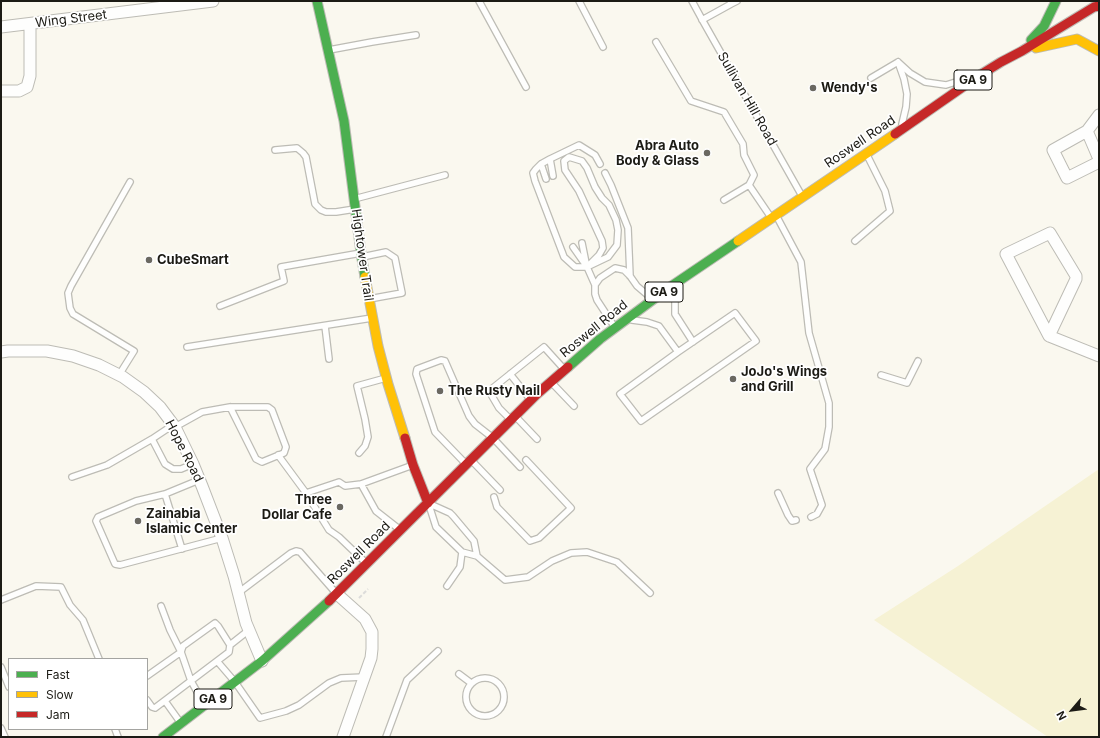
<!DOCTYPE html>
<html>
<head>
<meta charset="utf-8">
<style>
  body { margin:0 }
  #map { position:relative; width:1100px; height:738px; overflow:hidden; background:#faf8ef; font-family:Inter,sans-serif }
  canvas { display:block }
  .frame { position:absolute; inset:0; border:2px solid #1c1b15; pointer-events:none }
  .legend { position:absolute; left:8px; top:658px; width:140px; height:72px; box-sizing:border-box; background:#fff; border:1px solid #a4a4a1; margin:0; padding:5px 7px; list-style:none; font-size:12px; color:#1c1b15 }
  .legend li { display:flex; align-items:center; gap:8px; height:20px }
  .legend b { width:20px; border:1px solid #a4a4a1 }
  .north { position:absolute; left:1052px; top:690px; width:40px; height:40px; -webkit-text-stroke:3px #fff; paint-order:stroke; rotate:242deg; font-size:11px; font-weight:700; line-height:16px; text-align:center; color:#1c1b15 }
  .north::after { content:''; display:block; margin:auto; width:14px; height:18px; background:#1c1b15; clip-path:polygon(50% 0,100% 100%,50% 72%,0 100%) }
</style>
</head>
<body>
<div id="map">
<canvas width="1100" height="738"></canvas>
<div class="frame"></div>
<ul class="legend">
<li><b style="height:5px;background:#4caf50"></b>Fast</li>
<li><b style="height:5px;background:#ffc107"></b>Slow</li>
<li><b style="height:5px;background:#c62828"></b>Jam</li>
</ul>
<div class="north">N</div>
</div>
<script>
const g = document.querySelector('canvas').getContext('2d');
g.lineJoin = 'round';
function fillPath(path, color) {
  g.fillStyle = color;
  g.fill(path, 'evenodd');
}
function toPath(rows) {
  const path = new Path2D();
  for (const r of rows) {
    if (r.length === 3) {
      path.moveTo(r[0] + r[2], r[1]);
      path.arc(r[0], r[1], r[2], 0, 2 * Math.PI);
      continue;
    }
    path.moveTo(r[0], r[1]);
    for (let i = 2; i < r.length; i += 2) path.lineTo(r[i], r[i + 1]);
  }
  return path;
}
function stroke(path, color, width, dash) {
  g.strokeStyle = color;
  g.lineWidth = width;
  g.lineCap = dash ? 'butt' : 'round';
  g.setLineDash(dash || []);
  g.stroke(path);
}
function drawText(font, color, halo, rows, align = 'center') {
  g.font = font + ' Inter,sans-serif';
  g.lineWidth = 3.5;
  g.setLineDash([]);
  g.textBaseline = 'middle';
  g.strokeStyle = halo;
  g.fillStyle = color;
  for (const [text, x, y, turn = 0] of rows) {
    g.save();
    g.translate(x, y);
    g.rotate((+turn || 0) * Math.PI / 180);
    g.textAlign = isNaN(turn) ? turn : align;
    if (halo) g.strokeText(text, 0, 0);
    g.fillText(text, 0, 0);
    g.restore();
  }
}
fillPath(toPath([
  [1099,469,1099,737,1048,737,874,620,958,566]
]), '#f6f2d4');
const lane = toPath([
  [479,1,526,87],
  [579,1,603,47],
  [692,1,704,23,802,196],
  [731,4,737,1],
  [702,20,731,4,730,1],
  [656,42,691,101,724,112,743,144,744,155,754,175,749,185,770,216],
  [329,50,372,42,416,35],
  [898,62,910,73,925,82,946,85,962,80],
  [898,62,904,79,907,94,906,107,902,124],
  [871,78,898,62],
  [275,150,297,148,303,153,306,157,315,204,321,210,326,212,336,212,355,209],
  [541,164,536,169,533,173,535,181,564,257,575,267,587,267,608,257,617,245,618,230,616,220,609,205,602,198,595,187,587,168,582,161,569,157,564,161,565,170,579,191,602,241,603,248,599,255,587,267],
  [605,173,611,185,628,228,630,276],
  [553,176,550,159,579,145,595,155,600,164],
  [546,179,541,164,550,159],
  [354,199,445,175],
  [724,200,749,185],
  [777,217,801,262,809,333,829,403,829,427,825,449,810,469,822,505,817,514,811,517],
  [855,241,890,211,885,191,867,155],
  [582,243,586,263],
  [573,247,587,267,595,285],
  [362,257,386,252,395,258,402,293,369,299],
  [679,286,675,300,675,314,693,342],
  [220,306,284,281,281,267,361,253],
  [632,320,647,322,659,326,678,352,620,394,641,421,756,341,735,313,678,352],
  [325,326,329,359],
  [614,326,597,300,595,294,595,285,600,278,615,268,624,270,630,276,637,286,651,298],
  [187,347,372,318],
  [510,374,530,399],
  [119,375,134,351,73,314,70,308,68,293,71,286,130,182],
  [881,375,907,383,918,361],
  [552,383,574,406],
  [509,418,499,408,489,391,544,347,563,368],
  [517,418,537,439],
  [175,427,202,412,230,407,268,407,272,410,286,447,284,453,262,462,256,459,230,407],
  [152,439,165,464,173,469,181,469,193,464],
  [359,453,365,446,368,437,365,419,357,386,386,378],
  [278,455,306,493,329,530,339,537,365,562],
  [473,462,500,490],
  [465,463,435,432,416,374,417,369,441,360,445,361,469,416,475,424,493,438,520,467],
  [72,477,107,465,152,439,173,425],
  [199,480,165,494,136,501,98,517,96,521,115,564,120,565,222,538],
  [361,484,376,511,399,529],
  [306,493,339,482,345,486,361,484,413,465],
  [778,493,788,515,792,521,796,520],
  [165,494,182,549],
  [494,497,497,507,530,541,539,538,571,508,526,460],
  [430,504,450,513,453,516,474,541,477,556],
  [429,505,436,527,462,552,477,556,505,580,528,577,552,561,571,553,587,552,617,562,650,593],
  [447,586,460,567,462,552],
  [238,593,291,553,296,551,300,552,335,592],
  [1,600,36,586,61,587,70,605,83,620,99,659],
  [161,606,170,630,181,652,191,681,204,704],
  [217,661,235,682,260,718,286,711,299,705,329,683,341,678,364,677],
  [1,667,9,687],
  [459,674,471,683],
  [147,676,181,652,183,646,215,623,218,626,230,645,249,630],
  [485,697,19],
  [147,700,152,707,155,708,229,652,230,645],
  [165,701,180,722],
  [1,728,5,737],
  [115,729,118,737],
  [386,737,407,680,438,651]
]);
const street = toPath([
  [1,27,213,1],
  [1,91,19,91,27,87,30,76,30,24],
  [1099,115,1087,131,1053,150,1067,178,1099,162],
  [1087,131,1099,159],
  [1049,336,1076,279,1076,276,1050,233,1006,254,1049,336,1099,356],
  [1,352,8,351,47,351,73,356,99,365,123,377,144,392,160,407,175,427,193,464,202,486,222,538,234,576,246,623,262,661],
  [337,594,365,619,372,632,372,649,371,658,343,737]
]);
const fast = toPath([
  [317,1,344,121,361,253,365,277],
  [1031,40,1044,26,1056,1],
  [568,367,600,339,670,287,738,241],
  [163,737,262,661,329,601]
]);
const slow = toPath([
  [1036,48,1077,39,1099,51],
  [738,241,895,134],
  [365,277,378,346,388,384,405,438]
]);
const jam = toPath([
  [895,134,980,75,1001,62,1022,51,1094,7,1099,6],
  [405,438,413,465,428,503],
  [329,601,537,394,568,367]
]);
stroke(lane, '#bdbcb5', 8);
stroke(street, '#bdbcb5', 13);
stroke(fast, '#bdbcb5', 11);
stroke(slow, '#bdbcb5', 11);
stroke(jam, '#bdbcb5', 11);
stroke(toPath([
  [359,598,368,589]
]), '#dcdcda', 2, [4, 2]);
stroke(lane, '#fefefd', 5.5);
stroke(street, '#fefefd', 11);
stroke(fast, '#4caf50', 9);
stroke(slow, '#ffc107', 9);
stroke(jam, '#c62828', 9);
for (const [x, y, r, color] of [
  [813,88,4,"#6a6861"],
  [707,153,4,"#6a6861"],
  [149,260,4,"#6a6861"],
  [733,379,4,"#6a6861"],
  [440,391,4,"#6a6861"],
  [340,507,4,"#6a6861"],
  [138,521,4,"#6a6861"]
]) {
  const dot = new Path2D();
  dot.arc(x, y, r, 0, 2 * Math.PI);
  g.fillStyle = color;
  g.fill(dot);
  stroke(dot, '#fff', 1.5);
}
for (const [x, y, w] of [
  [973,80,38],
  [664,292,38],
  [213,699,38]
]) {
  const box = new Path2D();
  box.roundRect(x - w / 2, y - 10, w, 20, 3);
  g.fillStyle = '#fff';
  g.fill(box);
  stroke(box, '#1c1b15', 1);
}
drawText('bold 12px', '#1c1b15', null, [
  ["GA 9",973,80],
  ["GA 9",664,292],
  ["GA 9",213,699]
]);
drawText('13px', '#1c1b15', '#fff', [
  ["Wing Street",71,19,-7],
  ["Sullivan Hill Road",747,99,60],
  ["Roswell Road",860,142,-34],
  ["Hightower Trail",362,255,82],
  ["Roswell Road",594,329,-39],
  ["Hope Road",184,451,63],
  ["Roswell Road",359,553,-45]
]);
drawText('bold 13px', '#1c1b15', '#fff', [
  ["Wendy's",821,88],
  ["Abra Auto",699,146,"right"],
  ["Body & Glass",699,161,"right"],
  ["CubeSmart",157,260],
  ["JoJo's Wings",741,372],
  ["and Grill",741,387],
  ["The Rusty Nail",448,391],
  ["Three",332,500,"right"],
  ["Dollar Cafe",332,515,"right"],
  ["Zainabia",146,514],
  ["Islamic Center",146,529]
], 'left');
</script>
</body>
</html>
